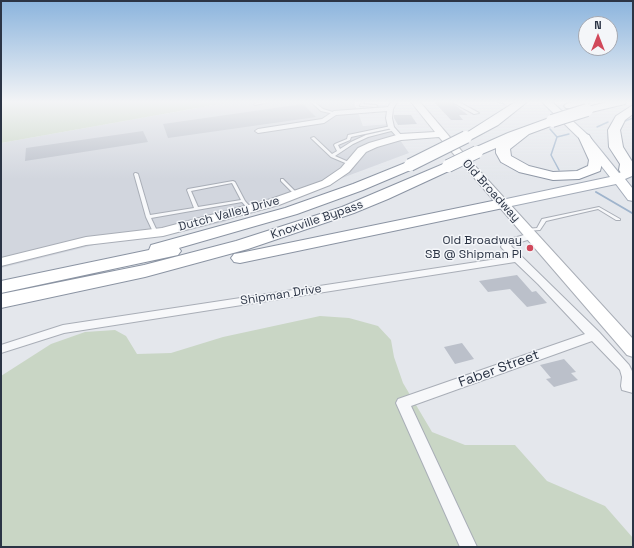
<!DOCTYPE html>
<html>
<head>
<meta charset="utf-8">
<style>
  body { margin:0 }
  #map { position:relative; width:634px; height:548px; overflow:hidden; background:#e4e7ec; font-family:"Space Grotesk",sans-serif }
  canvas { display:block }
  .frame { position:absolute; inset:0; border:2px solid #2b3445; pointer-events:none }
  .north { position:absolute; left:578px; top:16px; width:40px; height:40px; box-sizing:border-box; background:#f4f6f9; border:1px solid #a4a8b1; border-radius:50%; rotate:0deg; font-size:11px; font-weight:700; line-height:16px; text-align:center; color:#2b3445 }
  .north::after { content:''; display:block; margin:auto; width:14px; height:18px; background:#d1495b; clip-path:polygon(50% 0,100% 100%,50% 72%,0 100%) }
</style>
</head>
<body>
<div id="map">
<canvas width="634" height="548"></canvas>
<div class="frame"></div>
<div class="north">N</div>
</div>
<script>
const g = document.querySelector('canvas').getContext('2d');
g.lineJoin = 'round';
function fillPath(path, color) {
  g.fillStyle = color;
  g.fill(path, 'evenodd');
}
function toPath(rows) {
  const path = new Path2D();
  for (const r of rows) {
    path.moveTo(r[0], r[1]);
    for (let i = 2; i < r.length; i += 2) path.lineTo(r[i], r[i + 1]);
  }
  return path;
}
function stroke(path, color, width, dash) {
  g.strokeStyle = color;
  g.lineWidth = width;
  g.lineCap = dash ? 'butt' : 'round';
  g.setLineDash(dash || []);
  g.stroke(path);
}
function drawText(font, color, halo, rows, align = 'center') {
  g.font = font + ' "Space Grotesk",sans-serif';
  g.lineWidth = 3;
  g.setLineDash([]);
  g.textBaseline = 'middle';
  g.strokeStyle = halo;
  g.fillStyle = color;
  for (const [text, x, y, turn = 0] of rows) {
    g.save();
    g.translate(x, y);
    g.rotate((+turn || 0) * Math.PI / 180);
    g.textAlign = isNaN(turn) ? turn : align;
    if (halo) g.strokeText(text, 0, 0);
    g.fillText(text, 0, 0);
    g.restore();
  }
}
fillPath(toPath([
  [231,102,354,102,363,126,389,124,409,153,224,222,178,233,98,244,1,268,1,143]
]), '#d2d6de');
fillPath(toPath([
  [1,102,231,102,1,143],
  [320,316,349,318,378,326,391,340,394,357,403,383,432,432,465,445,515,445,547,481,605,506,633,538,633,547,1,547,1,376,51,344,85,332,115,330,126,336,137,354,171,353,223,337]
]), '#c9d6c5');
stroke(toPath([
  [498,102,504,104],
  [625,121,633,118],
  [597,127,608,122],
  [550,129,557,137,551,155,559,170],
  [557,137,569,134]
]), '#9fb4cc', 1.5);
stroke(toPath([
  [596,192,632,213]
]), '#9fb4cc', 2);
fillPath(toPath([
  [434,102,451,102,468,115,459,115,463,120,451,120],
  [303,104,316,117,168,138,163,124],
  [411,115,417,124,398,125,394,118,394,115],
  [143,131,148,142,25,161,26,148],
  [517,275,532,292,536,291,547,303,527,307,510,289,488,292,479,281],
  [462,343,474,359,455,364,444,347],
  [564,359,576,372,571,373,578,380,554,387,546,379,551,378,540,365]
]), '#bbc0ca');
const lane = toPath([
  [263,102,269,102,255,105,254,104,263,102],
  [311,102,314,102,323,109,336,113,334,114,321,111,311,102],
  [362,102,364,102,363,104,376,105,377,106,376,107,360,106,360,105,362,102],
  [391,126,392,126,392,128,351,137,350,140,338,145,340,149,351,142,366,135,393,129,395,130,368,137,353,144,335,156,351,163,352,164,350,165,331,157,311,138,314,137,332,154,337,151,334,145,335,144,347,139,348,135,391,126],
  [135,173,136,173,138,174,150,215,194,208,187,190,188,189,233,181,235,182,245,201,252,209,250,210,249,210,242,202,151,218,158,233,158,234,154,234,146,217,134,174,135,173],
  [232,183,241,200,198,207,191,191,232,183],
  [281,179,283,179,298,194,298,196,296,196,281,181,281,179],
  [599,207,620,219,620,220,616,220,598,209,546,221,540,230,527,231,525,230,527,229,537,228,542,219,599,207]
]);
const street = toPath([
  [391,102,397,102,393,109,392,118,394,127,402,136,402,138,398,138,388,127,386,118,387,111,336,115,324,123,258,133,255,131,258,129,322,119,334,111,388,107,391,102],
  [452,102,459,102,479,113,474,114,452,102],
  [531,233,534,234,536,236,534,238,511,245,511,246,599,332,629,365,633,373,633,393,622,390,621,386,622,377,620,370,592,341,411,406,477,547,460,547,396,403,398,399,585,334,538,284,515,262,64,333,1,353,1,345,63,325,510,257,501,247,503,241,531,233]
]);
const secondary = toPath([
  [411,102,420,102,465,155,633,339,633,357,627,355,439,137,401,140,377,147,366,152,349,172,330,185,279,205,163,236,86,245,1,266,1,258,86,237,162,228,271,199,322,181,341,168,358,148,369,143,400,134,435,132,411,102]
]);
const primary = toPath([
  [542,102,552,102,589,136,619,173,628,169,632,170,632,176,625,179,633,189,633,201,628,200,616,184,502,208,497,207,495,204,497,201,610,177,581,140,542,102]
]);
const highway = toPath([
  [515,102,527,102,498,125,470,140,466,141,460,137,515,102],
  [572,102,589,102,588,104,574,108,566,108,564,106,566,104,572,102],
  [607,102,626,102,625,104,587,113,581,110,583,108,607,102],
  [633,105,633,114,625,120,620,130,623,147,633,163,633,170,631,173,626,174,621,173,619,170,620,164,609,147,608,130,616,116,633,105],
  [552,117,556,118,558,121,556,124,529,134,510,149,511,156,529,166,553,172,577,171,588,166,589,160,579,138,585,134,589,135,603,160,600,171,579,179,553,180,519,172,501,162,496,153,496,148,477,156,472,155,470,152,472,149,508,133,552,117],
  [410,161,415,162,417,165,415,168,363,190,297,214,179,248,181,251,178,255,1,293,1,281,149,250,151,245,285,208,353,184,410,161],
  [448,162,453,163,455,166,453,169,388,199,354,213,248,249,145,277,1,308,1,294,144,265,236,241,342,207,448,162],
  [502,199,508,201,510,204,508,207,240,263,234,262,231,258,234,254,240,253,502,199]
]);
stroke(lane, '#a9aeb7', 2);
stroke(street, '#a9aeb7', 2);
stroke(secondary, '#a9aeb7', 2);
stroke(primary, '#a3abb8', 2);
stroke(highway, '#8b94a3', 2);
fillPath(lane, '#f7f8fa');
fillPath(street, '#f7f8fa');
fillPath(secondary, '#fff');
fillPath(primary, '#fff');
fillPath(highway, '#fff');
const highwayBridge = toPath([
  [552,121,587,110],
  [410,165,466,137],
  [448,166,477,152]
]);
stroke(highwayBridge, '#8b94a3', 14, []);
stroke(highwayBridge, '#fff', 12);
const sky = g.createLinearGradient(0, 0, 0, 179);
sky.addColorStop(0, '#8bb4dd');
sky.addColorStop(0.57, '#f3f4f6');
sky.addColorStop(1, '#f3f4f600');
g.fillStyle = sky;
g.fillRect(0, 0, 634, 179);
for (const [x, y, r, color] of [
  [530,248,4,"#d1495b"]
]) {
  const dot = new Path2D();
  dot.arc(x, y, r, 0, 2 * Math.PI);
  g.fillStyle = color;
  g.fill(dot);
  stroke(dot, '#f4f6f9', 1.5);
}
drawText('12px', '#2b3445', '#f4f6f9', [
  ["Old Broadway",491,191,48],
  ["Dutch Valley Drive",229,214,-15],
  ["Knoxville Bypass",317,220,-19],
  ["Shipman Drive",281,295,-9]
]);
drawText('12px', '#2b3445', '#f4f6f9', [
  ["Old Broadway",522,241],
  ["SB @ Shipman Pl",522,255]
], 'right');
drawText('14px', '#2b3445', '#f4f6f9', [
  ["Faber Street",499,369,-20]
]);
</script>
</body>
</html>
